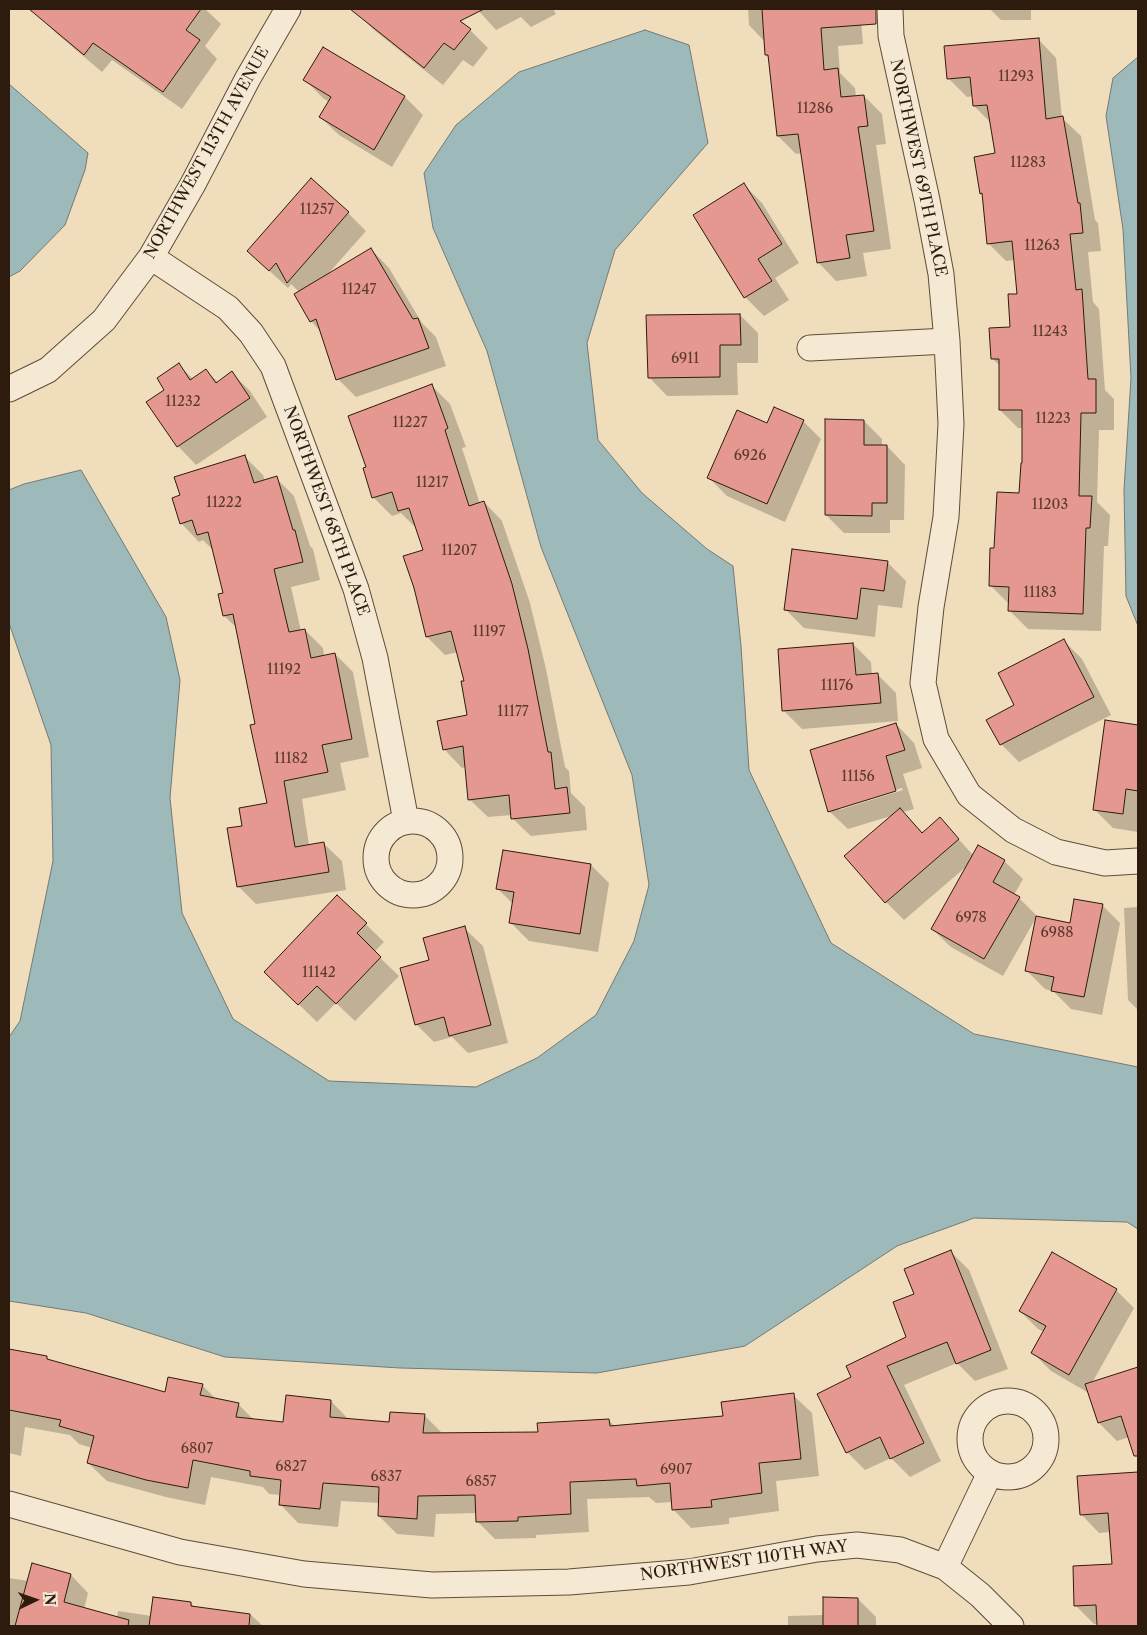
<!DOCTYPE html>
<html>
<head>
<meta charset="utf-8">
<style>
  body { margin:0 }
  #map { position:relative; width:1147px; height:1635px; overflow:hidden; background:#f0ddbb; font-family:"Libre Caslon Text",serif }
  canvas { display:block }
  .frame { position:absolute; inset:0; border:10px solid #2d1b0e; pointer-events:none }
  .north { position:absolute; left:10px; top:1575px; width:50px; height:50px; -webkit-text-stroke:4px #f5e9d3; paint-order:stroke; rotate:87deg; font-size:14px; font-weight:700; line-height:20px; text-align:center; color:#2d1b0e }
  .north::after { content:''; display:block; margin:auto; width:18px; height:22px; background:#2d1b0e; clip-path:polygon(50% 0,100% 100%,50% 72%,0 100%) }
</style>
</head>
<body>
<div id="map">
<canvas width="1147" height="1635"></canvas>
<div class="frame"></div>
<div class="north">N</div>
</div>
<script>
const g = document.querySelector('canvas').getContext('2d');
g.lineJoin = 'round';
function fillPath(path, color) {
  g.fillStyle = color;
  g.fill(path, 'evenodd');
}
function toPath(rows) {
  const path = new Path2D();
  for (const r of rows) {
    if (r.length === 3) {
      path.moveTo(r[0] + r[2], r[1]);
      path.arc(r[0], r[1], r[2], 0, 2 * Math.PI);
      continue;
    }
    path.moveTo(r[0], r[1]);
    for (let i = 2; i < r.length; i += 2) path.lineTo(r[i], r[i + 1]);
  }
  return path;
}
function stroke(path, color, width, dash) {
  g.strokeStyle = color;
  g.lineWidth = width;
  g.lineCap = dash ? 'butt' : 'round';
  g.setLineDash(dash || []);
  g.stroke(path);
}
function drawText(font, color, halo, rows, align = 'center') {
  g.font = font + ' "Libre Caslon Text",serif';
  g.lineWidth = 4;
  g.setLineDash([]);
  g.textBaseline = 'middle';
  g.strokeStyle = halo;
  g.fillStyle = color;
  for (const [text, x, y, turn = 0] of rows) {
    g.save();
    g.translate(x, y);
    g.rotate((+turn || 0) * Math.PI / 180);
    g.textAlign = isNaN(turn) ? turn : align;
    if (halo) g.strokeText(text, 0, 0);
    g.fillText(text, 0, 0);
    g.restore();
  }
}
const water = toPath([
  [645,30,689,45,708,143,615,250,587,343,598,440,642,493,707,549,733,566,741,646,749,770,831,943,974,1034,1138,1067,1138,1229,1127,1222,974,1218,897,1246,745,1346,597,1373,400,1368,225,1357,86,1313,9,1301,9,1037,20,1021,53,861,51,745,9,623,9,490,24,484,81,470,166,617,180,680,170,798,182,913,233,1019,329,1081,476,1087,537,1058,596,1015,634,941,649,885,632,775,541,547,487,351,433,228,424,173,456,125,519,72,645,30],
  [1138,57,1138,626,1126,596,1124,490,1131,378,1123,229,1106,116,1113,78,1138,57],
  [9,84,88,153,85,170,65,225,20,271,9,277,9,84]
]);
fillPath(water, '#9eb9ba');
stroke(water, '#717a75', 1);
fillPath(toPath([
  [44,9,205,9,221,24,205,46,217,59,182,109,112,60,102,72,56,33,38,15],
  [359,9,443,9,470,30,488,48,473,67,463,60,443,85,374,30,356,12],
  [477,9,553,9,556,14,531,27,521,17,496,30],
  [748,9,860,9,863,44,838,46,840,73,855,88,856,97,864,96,882,114,886,144,876,145,891,249,863,253,867,276,836,281,818,262,802,153,796,154,778,136,770,58,766,55,765,42,749,25],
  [990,9,1035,9,1031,9,1031,20,1001,20],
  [1038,39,1056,58,1062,118,1081,136,1095,220,1098,223,1101,251,1088,252,1093,302,1099,309,1105,390,1114,399,1114,430,1099,430,1097,502,1110,515,1108,546,1104,546,1101,631,1028,629,1010,611,1009,604,990,585,995,549,1020,495,1023,428,1018,428,1000,410,1000,366,993,359,1012,328,1018,295,1015,260,1006,261,988,243,984,196,981,193,997,154,991,123,974,106,973,96,967,97,949,79],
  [323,49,405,97,423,115,392,167,339,135,320,117,329,102,323,98,305,80],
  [744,185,762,203,799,263,775,278,789,300,764,316,745,297,695,216],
  [348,213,366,231,328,274,371,249,389,268,422,323,436,337,446,366,356,397,338,379,321,332,311,321,299,292,291,284,288,288,248,251],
  [740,315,758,333,758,363,737,363,738,395,667,396,649,377],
  [179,365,193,379,206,371,218,382,232,373,250,391,267,417,196,465,178,446,166,390],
  [432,386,450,404,466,447,462,448,480,504,484,502,502,521,530,603,546,669,565,767,569,771,571,793,585,807,587,830,531,836,512,818,512,815,488,817,469,799,466,767,462,768,444,749,469,716,466,682,458,652,445,655,427,637,424,550,417,529,401,513,392,516,374,498,368,467],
  [803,421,821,439,785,522,727,496,709,478,768,424],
  [864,421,882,439,882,446,887,446,905,465,904,520,890,520,890,533,844,533,826,515],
  [245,457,263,475,265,481,276,478,294,496,310,546,313,549,320,580,291,587,301,631,305,630,323,648,324,656,335,654,353,672,369,757,340,763,346,790,302,799,309,845,323,843,342,861,346,890,256,904,238,886,244,827,268,804,256,725,237,628,224,616,224,594,214,551,203,540,199,542,181,523,182,496],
  [888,563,906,581,902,608,878,605,875,637,804,628,786,610],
  [1064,641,1082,659,1111,715,1019,762,1001,744,1016,706],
  [853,644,871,662,872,675,878,675,896,693,898,721,802,729,784,711],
  [1106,722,1138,726,1138,832,1113,828,1095,810],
  [896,724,914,743,922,768,903,774,914,809,903,812,923,833,940,819,973,855,978,846,1004,861,1023,879,1014,895,1019,898,1037,916,1003,976,951,947,932,929,967,866,904,920,886,902,846,856,894,815,848,829,829,811],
  [902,788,903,790,839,810,839,807],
  [591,865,609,883,598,952,529,941,511,923,514,905,498,889],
  [338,897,384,942,374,952,399,976,355,1021,336,1003,317,1022,284,990],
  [1102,905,1120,923,1102,1015,1071,1009,1053,991,1045,989,1027,971,1071,924],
  [1138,907,1138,1010,1128,1000,1124,908],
  [464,928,483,946,508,1043,468,1053,452,1037,434,1042,416,1024,430,961],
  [951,1252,969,1270,1008,1369,975,1381,957,1363,904,1385,941,1461,910,1477,891,1458,865,1470,847,1452,853,1378,908,1337,916,1295],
  [1116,1290,1134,1308,1092,1383,1138,1368,1138,1451,1132,1445,1129,1437,1117,1441,1099,1423,1089,1390,1087,1392,1051,1371,1033,1353,1044,1332,1038,1329,1020,1311],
  [9,1351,46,1357,50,1361,166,1394,202,1385,217,1400,238,1404,254,1420,284,1423,331,1401,349,1420,390,1423,424,1415,442,1433,539,1433,609,1420,615,1427,724,1418,793,1395,812,1413,819,1476,776,1481,779,1511,729,1518,729,1524,691,1528,673,1509,672,1502,656,1503,649,1497,587,1499,589,1532,536,1535,536,1538,495,1539,477,1521,477,1513,436,1514,434,1537,397,1534,379,1516,380,1503,341,1501,338,1527,298,1523,280,1504,281,1495,269,1494,263,1487,211,1477,205,1505,166,1497,107,1481,88,1463,92,1448,79,1444,70,1435,25,1427,21,1456,9,1453],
  [1138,1473,1138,1626,1098,1626,1098,1624,1094,1624,1076,1606,1113,1566,1110,1532,1099,1533,1081,1514,1078,1477],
  [33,1565,71,1575,88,1593,84,1609,117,1618,118,1611,152,1616,191,1603,195,1608,251,1615,263,1626,9,1626,9,1578,29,1581],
  [858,1599,876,1617,876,1626,788,1626,788,1616,824,1615]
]), '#0003');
const building = toPath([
  [29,9,201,9,186,30,200,40,163,92,93,43,84,55,29,9],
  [350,9,484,9,460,21,471,29,454,50,444,43,424,68,350,9],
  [762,9,876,9,876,24,821,28,824,70,838,68,841,97,864,95,868,126,858,127,874,231,846,235,850,258,817,263,798,134,777,136,768,55,765,55,762,9],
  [1039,38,1046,119,1063,116,1078,203,1080,203,1083,233,1070,234,1076,290,1082,289,1088,379,1096,379,1096,413,1081,413,1079,496,1092,496,1090,528,1086,528,1083,614,1008,611,1009,587,989,586,990,548,994,548,997,492,1019,493,1021,463,1022,463,1022,410,999,410,999,359,991,359,989,328,1010,327,1008,294,1017,294,1012,241,987,244,982,193,980,194,974,157,995,153,987,105,973,106,970,77,947,79,944,46,1039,38],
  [323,47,405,96,374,150,319,117,331,97,303,80,323,47],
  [311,178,349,212,287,283,276,263,269,271,247,251,311,178],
  [744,183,782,244,758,259,772,281,744,298,693,215,744,183],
  [371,248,413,319,418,318,429,348,336,380,316,319,310,322,294,294,371,248],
  [740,314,741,345,720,345,720,377,648,378,646,315,740,314],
  [179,363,190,380,206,369,216,383,232,371,250,398,177,447,146,402,164,390,157,378,179,363],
  [432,384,448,428,445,430,469,506,484,501,512,584,528,649,548,752,551,752,555,789,567,787,570,813,511,819,509,795,468,800,463,746,443,750,437,721,467,715,461,681,464,681,451,631,426,637,414,588,403,556,423,550,409,508,398,511,392,492,372,498,363,468,366,467,348,416,432,384],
  [774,407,804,420,767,504,707,478,737,410,767,423,774,407],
  [825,419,864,420,864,445,887,445,887,503,872,503,872,516,825,515,825,419],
  [245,455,254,483,277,476,293,530,295,530,303,562,274,569,289,632,305,629,311,658,335,653,352,739,322,745,328,772,284,781,295,847,324,842,329,872,237,887,227,828,242,826,239,808,267,803,250,725,255,724,233,614,223,616,218,594,223,593,208,532,197,535,192,520,180,524,172,498,180,495,174,477,245,455],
  [792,549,888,561,884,591,861,588,857,619,784,610,792,549],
  [1064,639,1094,697,1000,745,986,720,1014,705,998,673,1064,639],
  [853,643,856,675,878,673,881,703,782,711,778,649,853,643],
  [1105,720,1138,725,1138,791,1126,789,1123,814,1093,810,1105,720],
  [896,723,905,750,886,756,896,791,828,812,810,750,896,723],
  [900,808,922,833,940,817,959,839,885,903,844,856,900,808],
  [978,845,1005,860,993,882,1020,897,984,959,931,929,978,845],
  [503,850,591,864,580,934,509,923,514,892,496,889,503,850],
  [337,895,367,923,357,933,381,957,336,1004,317,986,298,1005,264,972,337,895],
  [1074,899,1103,904,1084,997,1051,991,1054,977,1025,971,1036,916,1070,923,1074,899],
  [465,926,491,1025,449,1036,444,1017,415,1025,400,968,429,960,423,938,465,926],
  [951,1250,991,1350,956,1364,947,1342,887,1366,924,1443,890,1459,880,1437,846,1453,817,1394,851,1377,846,1366,906,1337,893,1302,914,1294,904,1269,951,1250],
  [1052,1252,1117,1289,1069,1375,1031,1353,1046,1326,1019,1311,1052,1252],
  [9,1349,47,1356,47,1359,165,1392,168,1377,203,1384,200,1395,239,1403,236,1417,283,1422,286,1395,331,1400,330,1417,389,1422,390,1412,425,1414,423,1433,538,1432,537,1423,609,1419,610,1426,723,1416,721,1402,794,1393,801,1459,759,1463,762,1493,711,1500,712,1507,672,1510,670,1483,637,1486,636,1479,570,1482,571,1514,518,1517,518,1521,476,1522,475,1495,418,1496,417,1519,378,1516,379,1487,323,1483,320,1509,279,1505,281,1480,250,1476,250,1471,193,1460,188,1488,146,1480,87,1463,94,1436,59,1426,61,1420,9,1410,9,1349],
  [1138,1367,1138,1456,1134,1456,1121,1416,1098,1423,1085,1384,1138,1367],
  [1138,1472,1138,1626,1097,1626,1096,1605,1074,1606,1073,1566,1112,1564,1108,1513,1080,1515,1077,1476,1138,1472],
  [32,1563,71,1574,64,1602,129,1620,128,1626,15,1626,32,1563],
  [153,1597,191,1602,191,1606,250,1614,249,1626,149,1626,153,1597],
  [823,1597,858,1598,858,1626,823,1626,823,1597]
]);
fillPath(building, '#e5988f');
stroke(building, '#2d1b0e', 1);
const minor = toPath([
  [890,9,891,36,927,200,941,274,947,341,951,424,946,517,931,607,923,683,936,739,969,795,1013,830,1056,852,1105,863,1138,861],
  [151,257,228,308,251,333,273,366,356,589,375,658,406,821],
  [810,348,947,341],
  [9,389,48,370,104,320,151,257,193,184,248,78,288,9],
  [413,858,37],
  [1008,1439,38],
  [9,1504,180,1552,304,1574,432,1585,569,1582,689,1572,817,1549,857,1545,900,1550,945,1567,980,1595,1011,1626],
  [945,1567,990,1473]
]);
stroke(minor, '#5e4c39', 27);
stroke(minor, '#f5e9d3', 25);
drawText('14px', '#5b3a2e', null, [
  ["11293",1016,77],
  ["11286",815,109],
  ["11283",1028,163],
  ["11257",317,210],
  ["11263",1042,246],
  ["11247",359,290],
  ["11243",1050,332],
  ["6911",685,359],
  ["11232",183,402],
  ["11223",1053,419],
  ["11227",410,423],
  ["6926",750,456],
  ["11217",432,483],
  ["11222",224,503],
  ["11203",1050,505],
  ["11207",459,551],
  ["11183",1040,593],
  ["11197",489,632],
  ["11192",284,670],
  ["11176",837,686],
  ["11177",513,712],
  ["11182",291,759],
  ["11156",858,777],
  ["6978",971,918],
  ["6988",1057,933],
  ["11142",319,973],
  ["6807",197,1449],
  ["6827",291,1467],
  ["6907",676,1470],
  ["6837",386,1477],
  ["6857",481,1482]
]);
drawText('16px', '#2d1b0e', '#f5e9d3', [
  ["NORTHWEST 113TH AVENUE",207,153,-61],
  ["NORTHWEST 69TH PLACE",918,168,78],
  ["NORTHWEST 68TH PLACE",326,511,70],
  ["NORTHWEST 110TH WAY",744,1561,-8]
]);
</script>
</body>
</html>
